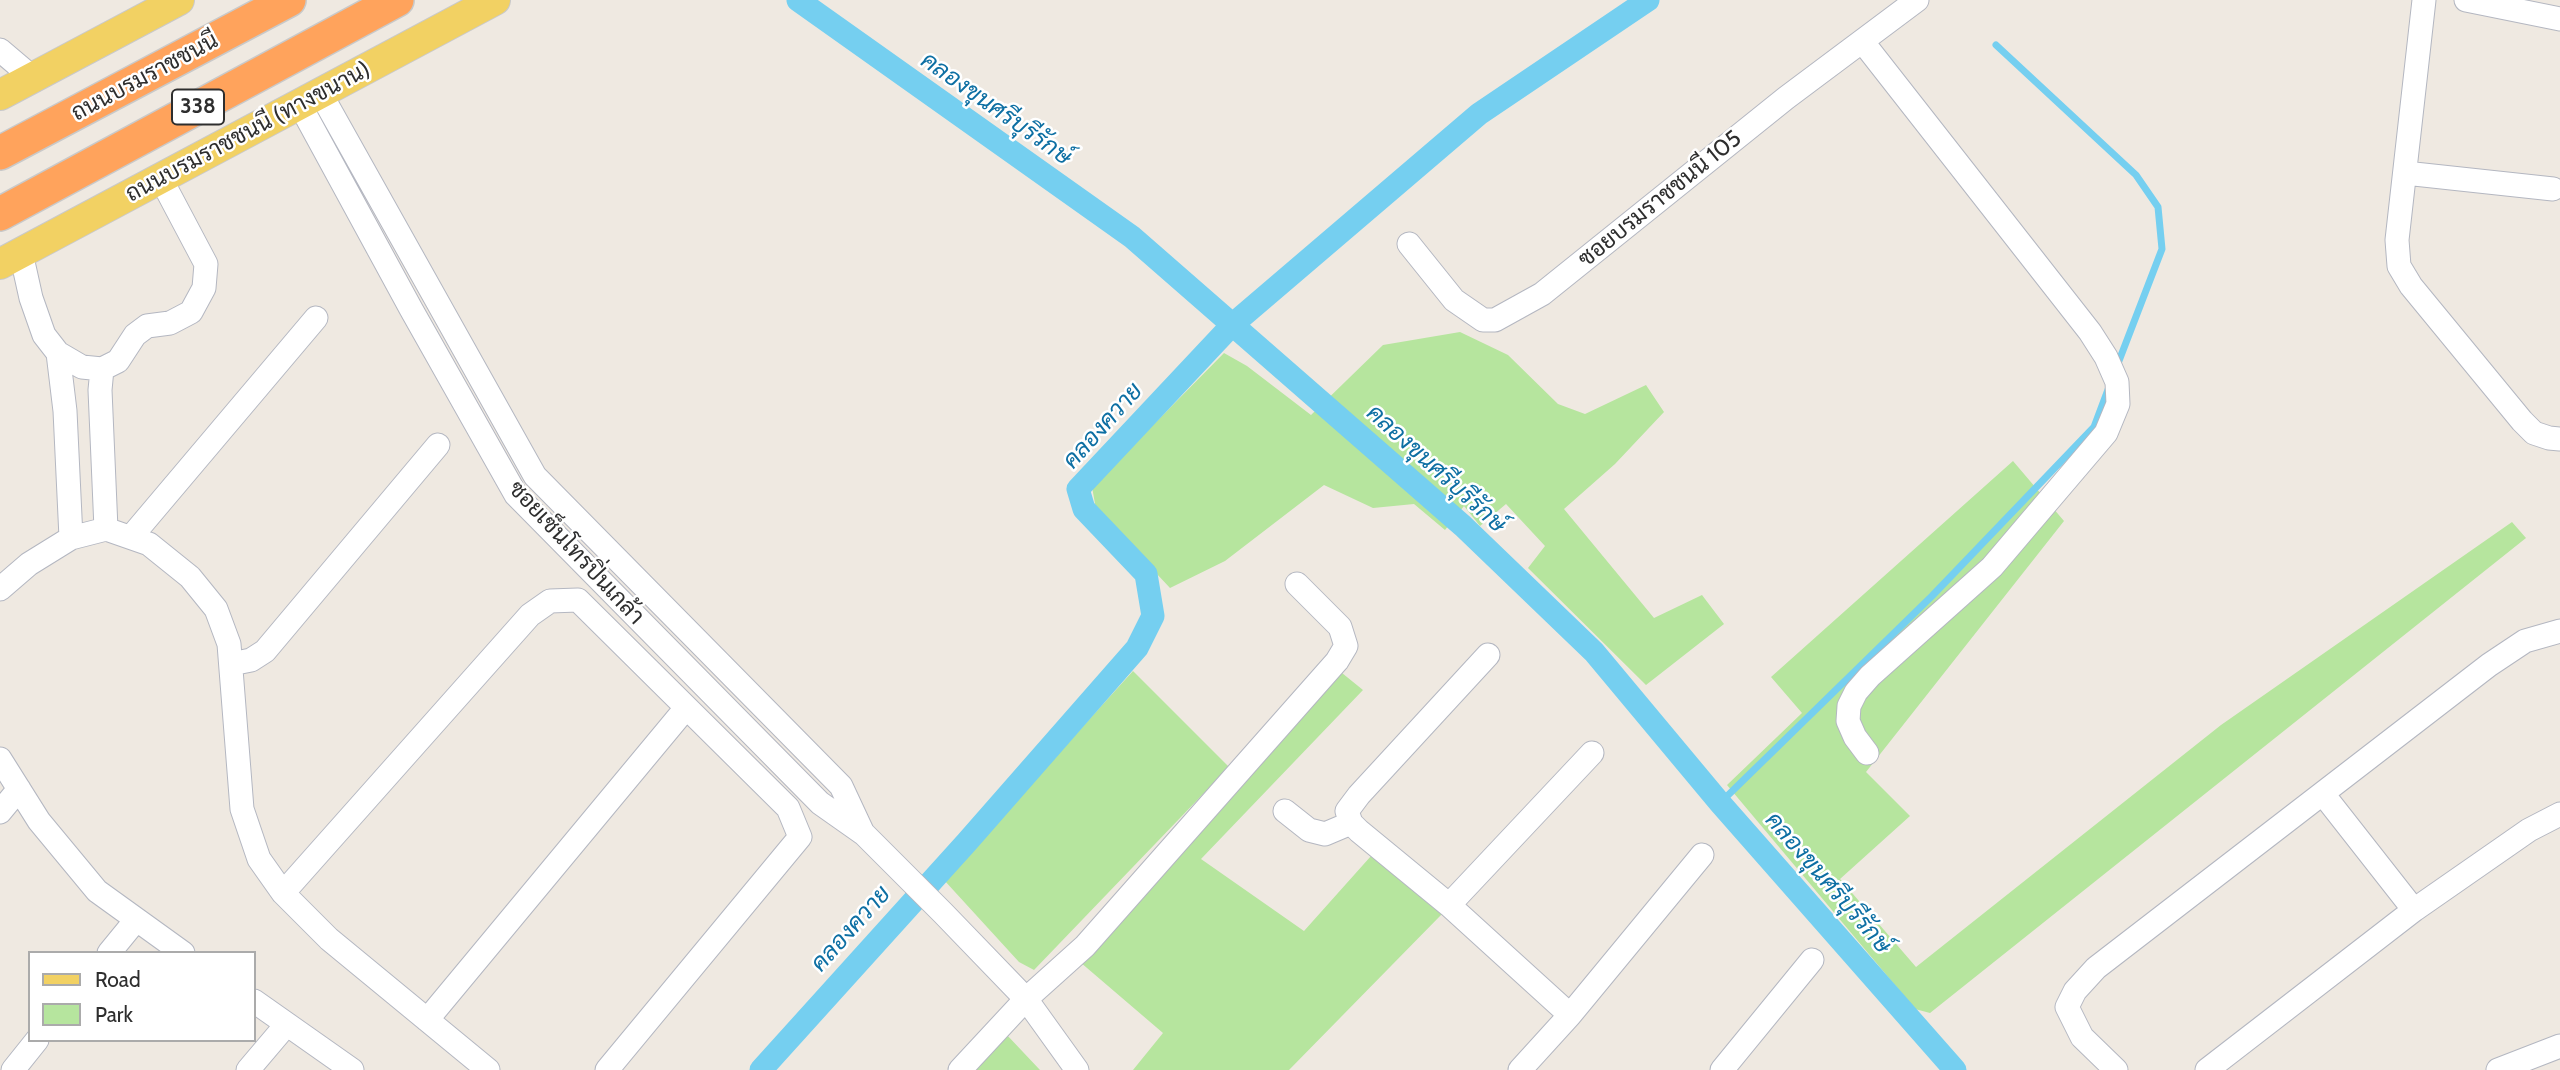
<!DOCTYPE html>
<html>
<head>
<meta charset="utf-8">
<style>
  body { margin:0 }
  #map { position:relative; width:2560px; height:1070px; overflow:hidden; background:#efe9e1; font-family:Cabin,sans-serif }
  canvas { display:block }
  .legend { position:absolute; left:28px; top:951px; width:228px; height:91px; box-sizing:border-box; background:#fff; border:2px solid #ababab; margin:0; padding:9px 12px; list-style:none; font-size:21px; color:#2e2e2e }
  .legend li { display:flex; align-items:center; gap:14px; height:35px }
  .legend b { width:35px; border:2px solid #ababab }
</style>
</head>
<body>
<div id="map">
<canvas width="2560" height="1070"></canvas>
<ul class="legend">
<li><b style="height:9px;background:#f2d163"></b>Road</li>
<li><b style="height:19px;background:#b6e59e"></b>Park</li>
</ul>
</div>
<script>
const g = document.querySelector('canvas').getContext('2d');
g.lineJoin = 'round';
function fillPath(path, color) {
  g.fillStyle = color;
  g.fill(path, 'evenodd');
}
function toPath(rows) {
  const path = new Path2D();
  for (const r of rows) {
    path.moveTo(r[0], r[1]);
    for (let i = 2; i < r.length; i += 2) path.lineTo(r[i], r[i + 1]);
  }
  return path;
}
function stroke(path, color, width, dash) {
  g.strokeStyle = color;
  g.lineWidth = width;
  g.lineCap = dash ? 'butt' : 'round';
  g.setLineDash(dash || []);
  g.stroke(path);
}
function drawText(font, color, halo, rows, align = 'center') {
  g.font = font + ' Cabin,Sarabun,sans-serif';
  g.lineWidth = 5;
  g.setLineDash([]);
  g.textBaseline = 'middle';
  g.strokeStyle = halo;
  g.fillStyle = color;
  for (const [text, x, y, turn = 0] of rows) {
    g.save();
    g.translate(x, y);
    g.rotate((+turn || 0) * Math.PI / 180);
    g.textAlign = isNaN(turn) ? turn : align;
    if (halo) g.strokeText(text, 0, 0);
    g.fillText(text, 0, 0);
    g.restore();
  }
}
fillPath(toPath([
  [1460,332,1508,355,1558,404,1585,414,1646,385,1664,412,1615,464,1564,509,1654,618,1702,595,1724,624,1646,685,1528,568,1545,546,1506,504,1480,526,1464,506,1445,530,1414,504,1373,508,1324,485,1225,561,1170,588,1096,509,1092,487,1224,353,1247,366,1311,415,1383,345],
  [2013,461,2064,521,1866,772,1910,816,1840,879,1916,967,2221,725,2512,522,2526,538,1930,1013,1915,1009,1727,785,1802,713,1771,677],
  [1133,671,1229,767,1034,970,1019,962,944,880],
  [1342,673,1363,690,1201,859,1304,931,1371,856,1442,914,1289,1070,1133,1070,1163,1033,1080,962],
  [1006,1034,1040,1070,973,1070]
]), '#b6e59e');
stroke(toPath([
  [1996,45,2136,175,2158,207,2162,249,2117,366],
  [1720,803,1932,596,2094,427,2109,387]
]), '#75cff0', 7);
stroke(toPath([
  [798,0,1132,237,1463,526,1594,652,1720,803,1955,1070],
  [761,1070,967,842,1137,648,1153,616,1146,574,1084,509,1078,489,1232,325,1479,114,1648,0]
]), '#75cff0', 23);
const minor = toPath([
  [2424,0,2397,240,2399,266,2411,286,2522,421,2534,433,2549,438,2560,439],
  [2466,0,2560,19],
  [1862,41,2090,332,2106,357,2117,382,2118,404,2106,433,1992,567,1870,676,1856,692,1849,706,1848,721,1855,737,1867,753],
  [0,50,33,78],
  [321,94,535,476,841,786,862,831],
  [300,105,411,309,516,495,820,803,864,834,943,913,1026,999,1077,1070],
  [2405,173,2553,189],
  [1409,244,1454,300,1483,320,1495,320,1542,294,1786,98,1917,0],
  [21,253,31,298,44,335,58,353,82,367,102,369,118,361,135,335,147,326,170,323,191,312,204,288,206,264,161,179],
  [58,353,65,411,71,538],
  [102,369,100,390,106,529],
  [131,537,316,318],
  [0,589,29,564,71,538,106,529,149,544,190,577,216,609,229,644,242,809,259,859,283,893,329,939,488,1070],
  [1488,655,1359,795,1347,811,1351,823,1359,831,1449,905,1570,1015],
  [231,664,251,660,265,651,438,445],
  [0,759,39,821,97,891,183,953],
  [2323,794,2414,910],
  [1285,811,1309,830,1325,834,1351,823],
  [0,812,19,789],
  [283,893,530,615,550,601,578,600,788,808,800,837,607,1070],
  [1449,905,1592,753],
  [109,953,136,920],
  [254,1001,352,1070],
  [427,1020,686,708],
  [13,1070,37,1040],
  [248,1070,287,1024],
  [960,1070,1026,999,1085,946,1337,661,1346,646,1340,627,1297,584],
  [1520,1070,1570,1015,1702,855],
  [1722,1070,1812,960],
  [2116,1070,2082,1037,2067,1007,2075,991,2096,968,2489,665,2525,641,2560,631],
  [2207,1070,2414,910,2529,830,2560,814],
  [2498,1070,2560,1046]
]);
const major = toPath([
  [0,95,179,0],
  [0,264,495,0]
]);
const highway = toPath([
  [0,153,289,0],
  [0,214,397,0]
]);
stroke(minor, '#b4b7c1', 25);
stroke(major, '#c9c9c9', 32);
stroke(highway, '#c9c9c9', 36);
stroke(minor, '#fff', 23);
stroke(major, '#f2d163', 30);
stroke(highway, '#ffa35c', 33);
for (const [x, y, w] of [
  [198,107,52]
]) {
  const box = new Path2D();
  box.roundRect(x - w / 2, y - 17.5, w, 35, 5);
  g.fillStyle = '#fff';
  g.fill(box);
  stroke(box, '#2e2e2e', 2);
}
drawText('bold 21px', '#2e2e2e', null, [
  ["338",198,107]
]);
drawText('23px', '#2e2e2e', '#fff', [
  ["ถนนบรมราชชนนี",145,77,-28],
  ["ถนนบรมราชชนนี (ทางขนาน)",248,132,-28],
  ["ซอยบรมราชชนนี 105",1660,199,-39],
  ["ซอยเซ็นโทรปิ่นเกล้า",576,553,47]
]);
drawText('italic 24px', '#0d6fa3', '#fff', [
  ["คลองขุนศรีบุรีรักษ์",996,109,35],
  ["คลองควาย",1103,426,-48],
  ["คลองขุนศรีบุรีรักษ์",1436,469,42],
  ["คลองขุนศรีบุรีรักษ์",1828,883,49],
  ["คลองควาย",851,929,-48]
]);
</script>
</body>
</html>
